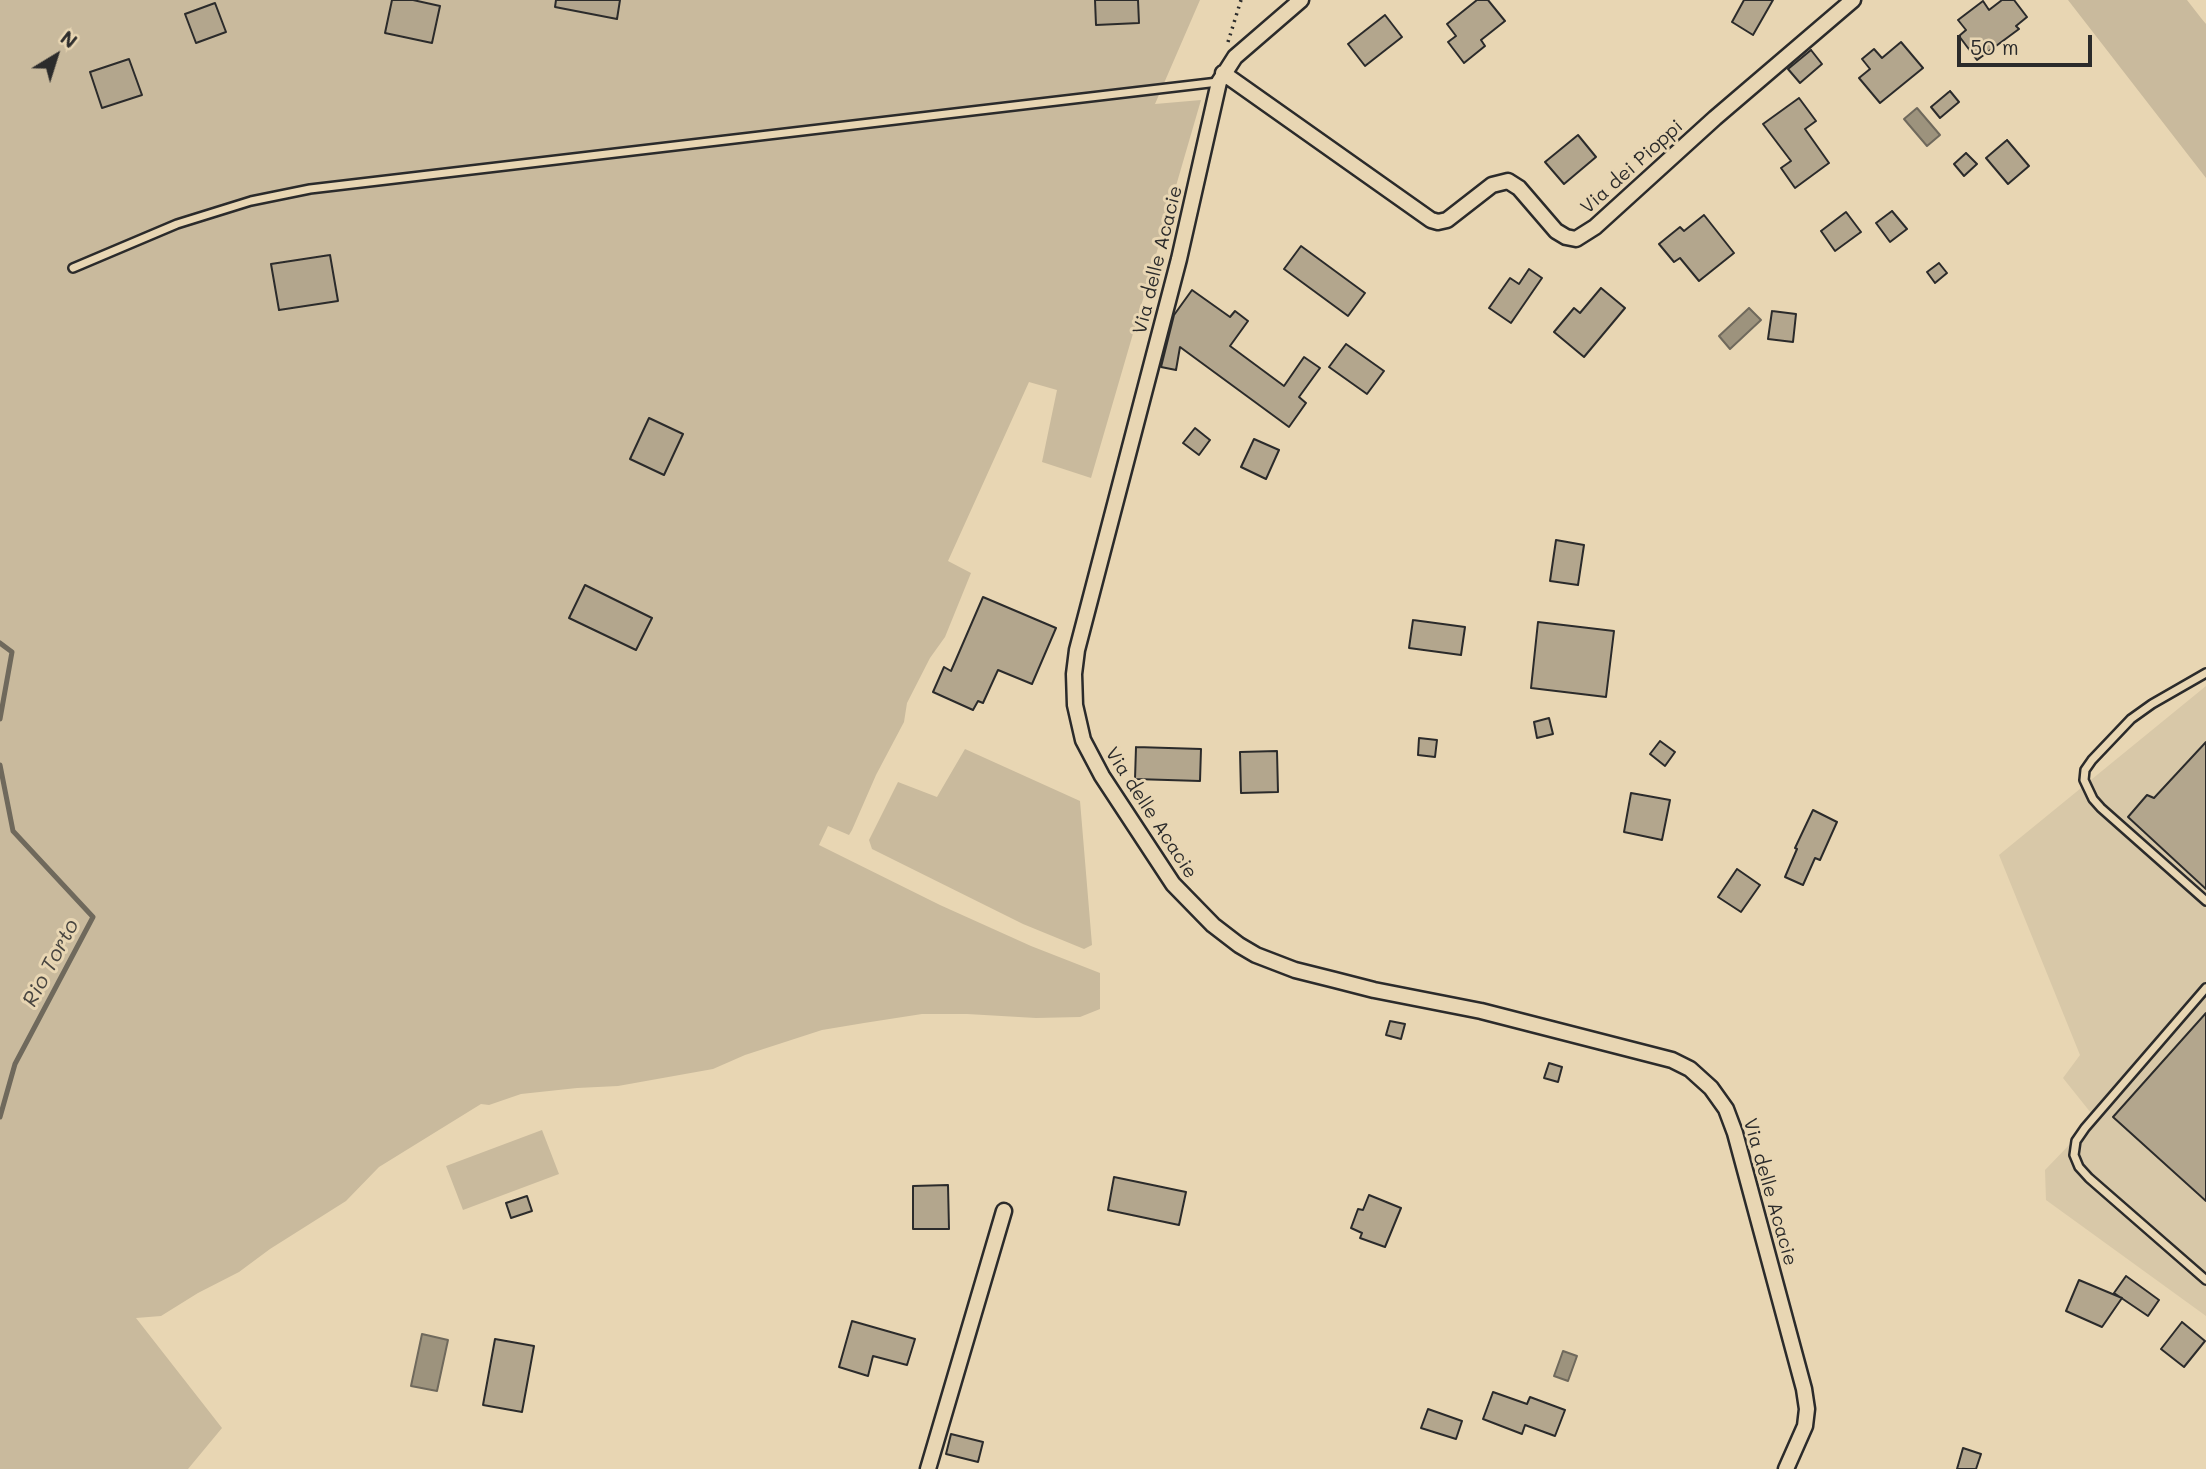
<!DOCTYPE html>
<html>
<head>
<meta charset="utf-8">
<style>
  body { margin:0 }
  #map { position:relative; width:2206px; height:1469px; overflow:hidden; background:#e8d6b3; font-family:Mali,sans-serif }
  canvas { display:block }
  .north { position:absolute; left:21px; top:21px; width:70px; height:70px; -webkit-text-stroke:5px #e8d6b3; paint-order:stroke; rotate:38deg; font-size:19px; font-weight:700; line-height:28px; text-align:center; color:#2b2b2b }
  .north::after { content:''; display:block; margin:auto; width:24px; height:32px; background:#2b2b2b; clip-path:polygon(50% 0,100% 100%,50% 72%,0 100%) }
  .scale { position:absolute; left:1957px; top:35px; width:135px; height:32px; box-sizing:border-box; border:4px solid #2b2b2b; border-top:0; padding-left:9px; font-size:21px; line-height:24px; white-space:nowrap; color:#2b2b2b; -webkit-text-stroke:5px #e8d6b3; paint-order:stroke }
</style>
</head>
<body>
<div id="map">
<canvas width="2206" height="1469"></canvas>
<div class="north">N</div>
<div class="scale">50 m</div>
</div>
<script>
const g = document.querySelector('canvas').getContext('2d');
g.lineJoin = 'round';
function fillPath(path, color) {
  g.fillStyle = color;
  g.fill(path, 'evenodd');
}
function toPath(rows) {
  const path = new Path2D();
  for (const r of rows) {
    path.moveTo(r[0], r[1]);
    for (let i = 2; i < r.length; i += 2) path.lineTo(r[i], r[i + 1]);
  }
  return path;
}
function stroke(path, color, width, dash) {
  g.strokeStyle = color;
  g.lineWidth = width;
  g.lineCap = dash ? 'butt' : 'round';
  g.setLineDash(dash || []);
  g.stroke(path);
}
function drawText(font, color, halo, rows, align = 'center') {
  g.font = font + ' Mali,sans-serif';
  g.lineWidth = 6;
  g.setLineDash([]);
  g.textBaseline = 'middle';
  g.strokeStyle = halo;
  g.fillStyle = color;
  for (const [text, x, y, turn = 0] of rows) {
    g.save();
    g.translate(x, y);
    g.rotate((+turn || 0) * Math.PI / 180);
    g.textAlign = isNaN(turn) ? turn : align;
    if (halo) g.strokeText(text, 0, 0);
    g.fillText(text, 0, 0);
    g.restore();
  }
}
fillPath(toPath([
  [2206,686,2206,1316,2046,1200,2045,1170,2095,1118,2063,1078,2080,1055,1999,855]
]), '#d8c8a8');
fillPath(toPath([
  [0,0,1200,0,1155,104,1201,100,1091,478,1042,462,1057,390,1029,382,948,561,971,573,945,637,930,658,907,703,904,722,876,775,852,830,849,835,828,826,819,845,940,905,1031,946,1100,973,1100,1009,1080,1017,1036,1018,967,1014,922,1014,864,1023,822,1030,745,1055,713,1069,618,1086,577,1088,521,1094,489,1105,481,1104,379,1167,346,1201,270,1249,239,1272,198,1293,161,1316,136,1318,222,1428,188,1469,0,1469],
  [2068,0,2187,0,2201,18,2206,24,2206,178],
  [965,749,1080,801,1092,945,1084,949,1023,924,872,849,869,840,898,782,937,797],
  [542,1130,559,1174,463,1210,446,1166]
]), '#c9ba9d');
const water = toPath([
  [1917,108,1940,135,1927,146,1904,119,1917,108],
  [1749,308,1761,320,1730,349,1719,336,1749,308],
  [422,1334,448,1340,437,1391,411,1386,422,1334],
  [1563,1351,1577,1356,1568,1381,1554,1376,1563,1351]
]);
fillPath(water, '#9d937d');
stroke(water, '#6f695c', 2);
stroke(toPath([
  [0,643,12,652,0,719],
  [0,765,13,831,93,917,15,1064,0,1117]
]), '#6f695c', 5);
const building = toPath([
  [392,0,413,0,440,6,432,43,385,33,392,0],
  [556,0,620,0,617,19,555,7,556,0],
  [1095,0,1138,0,1139,23,1096,25,1095,0],
  [1477,0,1488,0,1505,21,1481,40,1485,46,1464,63,1448,42,1456,36,1447,24,1477,0],
  [1744,0,1773,0,1753,35,1732,22,1744,0],
  [2002,0,2014,0,2027,17,2016,26,2019,29,1977,60,1959,36,1966,30,1958,20,1983,1,1989,10,2002,0],
  [215,3,226,32,196,43,185,14,215,3],
  [1385,15,1402,37,1365,66,1348,44,1385,15],
  [1901,42,1923,68,1880,103,1859,78,1870,69,1862,59,1874,49,1882,58,1901,42],
  [1811,50,1822,64,1800,83,1788,69,1811,50],
  [129,59,142,95,102,108,90,72,129,59],
  [1950,91,1959,102,1940,118,1931,107,1950,91],
  [1799,98,1816,121,1805,129,1829,163,1795,188,1781,168,1791,161,1763,124,1799,98],
  [1578,135,1596,157,1564,184,1545,162,1578,135],
  [2007,140,2029,166,2008,184,1986,158,2007,140],
  [1966,153,1977,164,1964,176,1954,164,1966,153],
  [1892,211,1907,229,1890,242,1876,223,1892,211],
  [1846,212,1861,232,1835,251,1821,231,1846,212],
  [1704,215,1734,253,1699,281,1680,258,1674,262,1659,244,1680,227,1684,231,1704,215],
  [1301,246,1365,293,1348,316,1284,269,1301,246],
  [330,255,338,301,279,310,271,264,330,255],
  [1939,263,1947,273,1935,283,1927,272,1939,263],
  [1529,269,1542,278,1511,323,1489,308,1510,278,1519,284,1529,269],
  [1601,288,1625,308,1584,357,1554,332,1574,308,1580,313,1601,288],
  [1192,290,1230,317,1235,311,1248,321,1230,346,1284,386,1304,357,1320,368,1299,397,1306,403,1289,427,1180,347,1176,370,1161,367,1174,315,1192,290],
  [1772,311,1796,314,1793,342,1768,339,1772,311],
  [1346,344,1384,371,1367,394,1329,367,1346,344],
  [649,418,683,434,664,475,630,459,649,418],
  [1195,428,1210,440,1199,455,1183,443,1195,428],
  [1254,439,1279,450,1266,479,1241,467,1254,439],
  [1556,540,1584,545,1578,585,1550,581,1556,540],
  [585,585,652,618,636,650,569,618,585,585],
  [983,597,1056,628,1032,684,998,670,983,703,978,701,973,710,933,692,944,667,951,671,983,597],
  [1413,620,1465,627,1461,655,1409,648,1413,620],
  [1538,622,1614,631,1606,697,1531,688,1538,622],
  [1549,718,1553,734,1537,738,1534,722,1549,718],
  [1419,738,1437,740,1435,757,1418,755,1419,738],
  [1660,741,1675,752,1665,766,1650,754,1660,741],
  [2206,742,2206,889,2128,817,2147,795,2154,798,2206,742],
  [1136,747,1201,749,1200,781,1135,779,1136,747],
  [1277,751,1278,792,1241,793,1240,752,1277,751],
  [1631,793,1670,800,1662,840,1624,832,1631,793],
  [1813,810,1837,822,1820,860,1815,858,1803,885,1785,877,1797,849,1795,848,1813,810],
  [1737,869,1760,885,1741,912,1718,897,1737,869],
  [2206,1013,2206,1201,2113,1117,2206,1013],
  [1390,1021,1405,1024,1401,1039,1386,1035,1390,1021],
  [1549,1063,1562,1067,1558,1082,1544,1078,1549,1063],
  [1114,1177,1186,1192,1179,1225,1108,1210,1114,1177],
  [948,1185,949,1229,913,1229,913,1186,948,1185],
  [1369,1195,1401,1208,1385,1247,1360,1238,1362,1233,1351,1228,1358,1209,1363,1210,1369,1195],
  [527,1196,532,1211,511,1218,506,1203,527,1196],
  [2126,1276,2159,1300,2148,1316,2114,1293,2126,1276],
  [2079,1280,2122,1298,2102,1327,2066,1311,2079,1280],
  [852,1321,915,1339,907,1365,873,1356,868,1376,839,1367,852,1321],
  [2182,1322,2205,1341,2184,1367,2161,1349,2182,1322],
  [495,1339,534,1346,522,1412,483,1405,495,1339],
  [1493,1392,1527,1404,1530,1397,1565,1410,1555,1436,1525,1425,1522,1434,1483,1419,1493,1392],
  [1428,1409,1462,1421,1456,1439,1421,1428,1428,1409],
  [951,1434,983,1442,978,1462,946,1454,951,1434],
  [1963,1448,1981,1454,1976,1469,1957,1469,1963,1448]
]);
fillPath(building, '#b3a68d');
stroke(building, '#2b2b2b', 2);
const lane = toPath([
  [73,268,177,224,251,201,310,189,1218,82],
  [2206,673,2152,704,2131,719,2092,760,2085,770,2084,780,2093,799,2101,808,2206,901],
  [2206,988,2085,1128,2076,1141,2074,1155,2079,1167,2089,1178,2206,1280]
]);
const street = toPath([
  [1301,0,1235,57,1219,82,1179,259,1077,650,1074,674,1075,705,1083,740,1102,776,1173,884,1213,925,1239,945,1256,955,1295,970,1335,980,1374,990,1481,1011,1672,1060,1690,1069,1711,1088,1726,1109,1735,1133,1804,1389,1807,1409,1805,1426,1786,1469],
  [1223,73,1431,220,1438,222,1447,220,1492,185,1508,181,1519,188,1556,231,1566,237,1576,239,1595,227,1715,118,1853,0],
  [928,1469,1004,1211]
]);
stroke(lane, '#2b2b2b', 12);
stroke(street, '#2b2b2b', 19);
stroke(toPath([
  [1228,42,1241,0]
]), '#2b2b2b', 3.5, [2, 5]);
stroke(lane, '#e8d6b3', 7);
stroke(street, '#e8d6b3', 14);
drawText('19px', '#2b2b2b', '#e8d6b3', [
  ["Via dei Pioppi",1632,167,-42],
  ["Via delle Acacie",1158,260,-76],
  ["Via delle Acacie",1151,813,57],
  ["Via delle Acacie",1770,1192,74]
]);
drawText('italic 21px', '#484540', '#e8d6b3', [
  ["Rio Torto",51,963,-62]
]);
</script>
</body>
</html>
